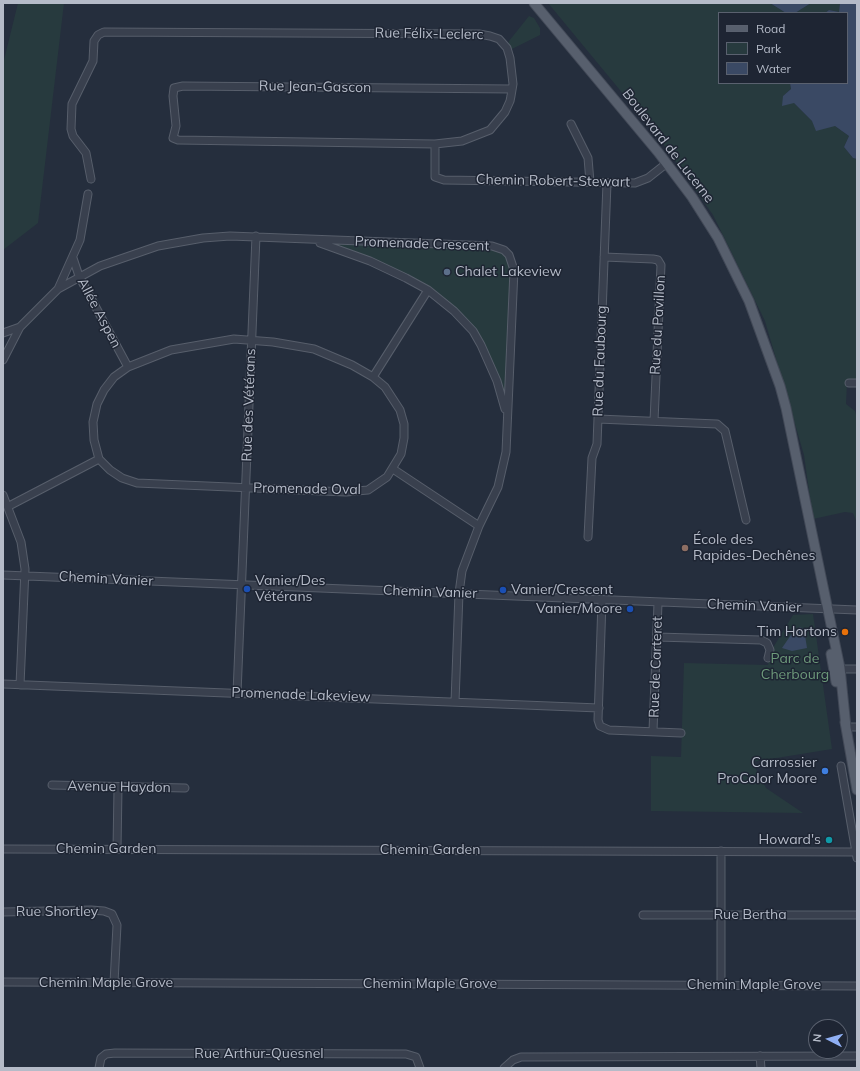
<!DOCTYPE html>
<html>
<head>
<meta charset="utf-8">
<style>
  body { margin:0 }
  #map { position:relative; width:860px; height:1071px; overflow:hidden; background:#252e3d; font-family:Mulish,sans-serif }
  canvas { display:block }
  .frame { position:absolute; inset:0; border:4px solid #b5bbc8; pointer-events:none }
  .legend { position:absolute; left:718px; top:12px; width:130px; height:72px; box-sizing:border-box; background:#1e2533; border:1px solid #5a616f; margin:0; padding:5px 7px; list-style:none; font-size:12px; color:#b5bbc8 }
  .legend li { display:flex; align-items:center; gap:8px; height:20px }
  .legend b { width:20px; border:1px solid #5a616f }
  .north { position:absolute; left:808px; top:1019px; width:40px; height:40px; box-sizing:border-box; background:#1e2533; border:1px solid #5a616f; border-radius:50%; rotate:276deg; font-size:11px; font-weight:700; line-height:16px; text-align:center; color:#b5bbc8 }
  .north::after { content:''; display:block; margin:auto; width:14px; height:18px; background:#8faff4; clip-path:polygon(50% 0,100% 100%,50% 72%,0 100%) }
</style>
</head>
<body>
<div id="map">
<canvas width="860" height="1071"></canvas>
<div class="frame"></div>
<ul class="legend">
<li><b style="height:5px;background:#575f6d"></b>Road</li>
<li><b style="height:11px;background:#273a3e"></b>Park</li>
<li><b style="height:11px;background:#3a4964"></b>Water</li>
</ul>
<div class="north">N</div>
</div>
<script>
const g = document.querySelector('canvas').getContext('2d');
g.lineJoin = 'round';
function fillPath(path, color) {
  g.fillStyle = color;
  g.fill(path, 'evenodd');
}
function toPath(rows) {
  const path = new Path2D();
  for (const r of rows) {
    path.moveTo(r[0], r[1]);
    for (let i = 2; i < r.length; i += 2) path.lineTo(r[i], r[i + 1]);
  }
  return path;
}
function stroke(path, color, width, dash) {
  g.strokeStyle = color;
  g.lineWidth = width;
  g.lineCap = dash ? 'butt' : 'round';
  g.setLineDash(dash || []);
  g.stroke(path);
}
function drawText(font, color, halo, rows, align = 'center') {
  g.font = font + ' Mulish,sans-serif';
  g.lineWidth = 3;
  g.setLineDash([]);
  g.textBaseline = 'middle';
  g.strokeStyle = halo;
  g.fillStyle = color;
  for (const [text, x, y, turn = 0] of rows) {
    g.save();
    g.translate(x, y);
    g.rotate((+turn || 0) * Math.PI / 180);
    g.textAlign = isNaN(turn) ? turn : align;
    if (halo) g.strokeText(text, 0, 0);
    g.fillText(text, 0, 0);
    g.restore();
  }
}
fillPath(toPath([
  [18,3,64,3,38,223,3,250,3,64],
  [548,3,770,3,786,13,719,13,719,83,790,83,791,89,783,96,794,103,812,121,835,126,849,136,844,147,853,158,857,159,857,382,847,383,846,404,855,411,857,418,857,523,853,513,845,512,813,519,804,455,765,321,713,215,657,135],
  [811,3,840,3,839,12,829,10,825,13,795,13],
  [529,16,534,18,540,28,540,35,508,51,507,48,509,41],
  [312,240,499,248,513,262,508,419,497,381,466,322,406,278],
  [813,614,832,749,752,762,766,788,803,813,651,811,651,756,681,757,684,663,768,665,771,651,793,615]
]), '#273a3e');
fillPath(toPath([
  [770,3,811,3,795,13,786,13],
  [840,3,857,3,857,159,853,158,844,147,849,136,835,126,816,131,812,121,794,103,782,106,783,96,791,89,790,83,847,83,847,13,825,13,829,10,839,12],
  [800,627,804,629,807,648,792,651,782,648,793,632]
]), '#3a4964');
const minor = toPath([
  [571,124,588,158,590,182],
  [435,144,435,177,444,180,635,183,648,178,667,163],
  [91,179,86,153,73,136,71,129,72,104,93,61,94,41,98,35,104,32,479,34,490,36,499,39,507,48,510,58,513,84,511,96,510,101,505,112,490,130,462,141,435,144,178,140,173,138,176,126,173,96,174,88,183,86,512,89],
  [320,243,370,261,406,278,428,290,454,311,473,331,481,345,497,381,505,409],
  [604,257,653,259,658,260,661,265,654,421],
  [73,258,79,276,128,367],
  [58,289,80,240,88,194],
  [3,333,20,327],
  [234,339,273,342,314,349,352,365,373,377,385,387,400,410,404,424,404,438,401,454,387,477,368,490,346,492,137,483,122,478,110,470,99,459,94,440,93,422,97,404,104,390,114,377,128,367,171,350,234,339],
  [3,360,20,327,58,289,100,266,158,246,203,238,230,236,492,246,504,250,509,255,514,270,506,452,498,487,479,526,462,571,459,593,455,702],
  [373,377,428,290],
  [849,383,857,383],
  [598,419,717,424,725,431,746,520],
  [393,469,479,526],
  [3,495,21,542,25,569,20,685],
  [9,506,99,459],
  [588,537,592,458,597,444,607,183],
  [3,575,857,610],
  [602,601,598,720,600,726,609,730,681,733],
  [657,637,761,640,767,643,770,650,768,658],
  [835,669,857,669],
  [3,684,599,708],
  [237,693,256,236],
  [846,727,857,727],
  [653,731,658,603],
  [841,766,857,858],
  [52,785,185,788],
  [3,849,857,852],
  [117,849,118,788],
  [3,912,91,910,104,911,112,914,117,925,114,983],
  [643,915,857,915],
  [3,982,857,986],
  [721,985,721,851],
  [760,1056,761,1068],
  [99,1068,101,1058,106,1054,115,1053,406,1054,416,1057,420,1068],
  [504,1068,513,1060,521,1057,857,1056]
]);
const major = toPath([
  [534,3,658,152,692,197,718,238,749,301,780,386,786,408,840,668,846,727],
  [831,654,836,682],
  [845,722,857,790]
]);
stroke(minor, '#575e6b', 9);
stroke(major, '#424957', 11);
stroke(minor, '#39404e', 7);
stroke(major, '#575f6d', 9);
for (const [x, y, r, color] of [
  [447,272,4,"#5c6f8a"],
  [685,548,4,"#8d6e63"],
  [247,589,4,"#1a4fb4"],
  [503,590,4,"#1a4fb4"],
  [630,609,4,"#1a4fb4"],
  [845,632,4,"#e8710a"],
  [825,771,4,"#3f7fe0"],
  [829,840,4,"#0f9aa8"]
]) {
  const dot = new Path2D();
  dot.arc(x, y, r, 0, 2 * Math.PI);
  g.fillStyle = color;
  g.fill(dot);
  stroke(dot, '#1e2533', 1.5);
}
drawText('14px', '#b5bbc8', '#1e2533', [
  ["Rue Félix-Leclerc",429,34,1],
  ["Rue Jean-Gascon",315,87,1],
  ["Boulevard de Lucerne",668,146,52],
  ["Chemin Robert-Stewart",553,181,1],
  ["Promenade Crescent",422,244,2],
  ["Allée Aspen",99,313,62],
  ["Rue du Pavillon",658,325,-87],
  ["Rue du Faubourg",600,361,-88],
  ["Rue des Vétérans",249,405,-88],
  ["Promenade Oval",307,489,1],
  ["Chemin Vanier",106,579,3],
  ["Chemin Vanier",430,592,2],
  ["Chemin Vanier",754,606,2],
  ["Rue de Carteret",656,667,-88],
  ["Promenade Lakeview",301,695,2],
  ["Avenue Haydon",119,787,1],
  ["Chemin Garden",106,849],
  ["Chemin Garden",430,850],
  ["Rue Shortley",57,912],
  ["Rue Bertha",750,915],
  ["Chemin Maple Grove",106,983],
  ["Chemin Maple Grove",430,984],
  ["Chemin Maple Grove",754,985],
  ["Rue Arthur-Quesnel",259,1054]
]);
drawText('14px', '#b5bbc8', '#1e2533', [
  ["Chalet Lakeview",455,272],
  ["École des",693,540],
  ["Rapides-Dechênes",693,556],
  ["Vanier/Des",255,581],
  ["Vétérans",255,597],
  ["Vanier/Crescent",511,590],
  ["Vanier/Moore",622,609,"right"],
  ["Tim Hortons",837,632,"right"],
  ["Carrossier",817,763,"right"],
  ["ProColor Moore",817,779,"right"],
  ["Howard's",821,840,"right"]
], 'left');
drawText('14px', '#6d997a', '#1e2533', [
  ["Parc de",795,659],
  ["Cherbourg",795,675]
]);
</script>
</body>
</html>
